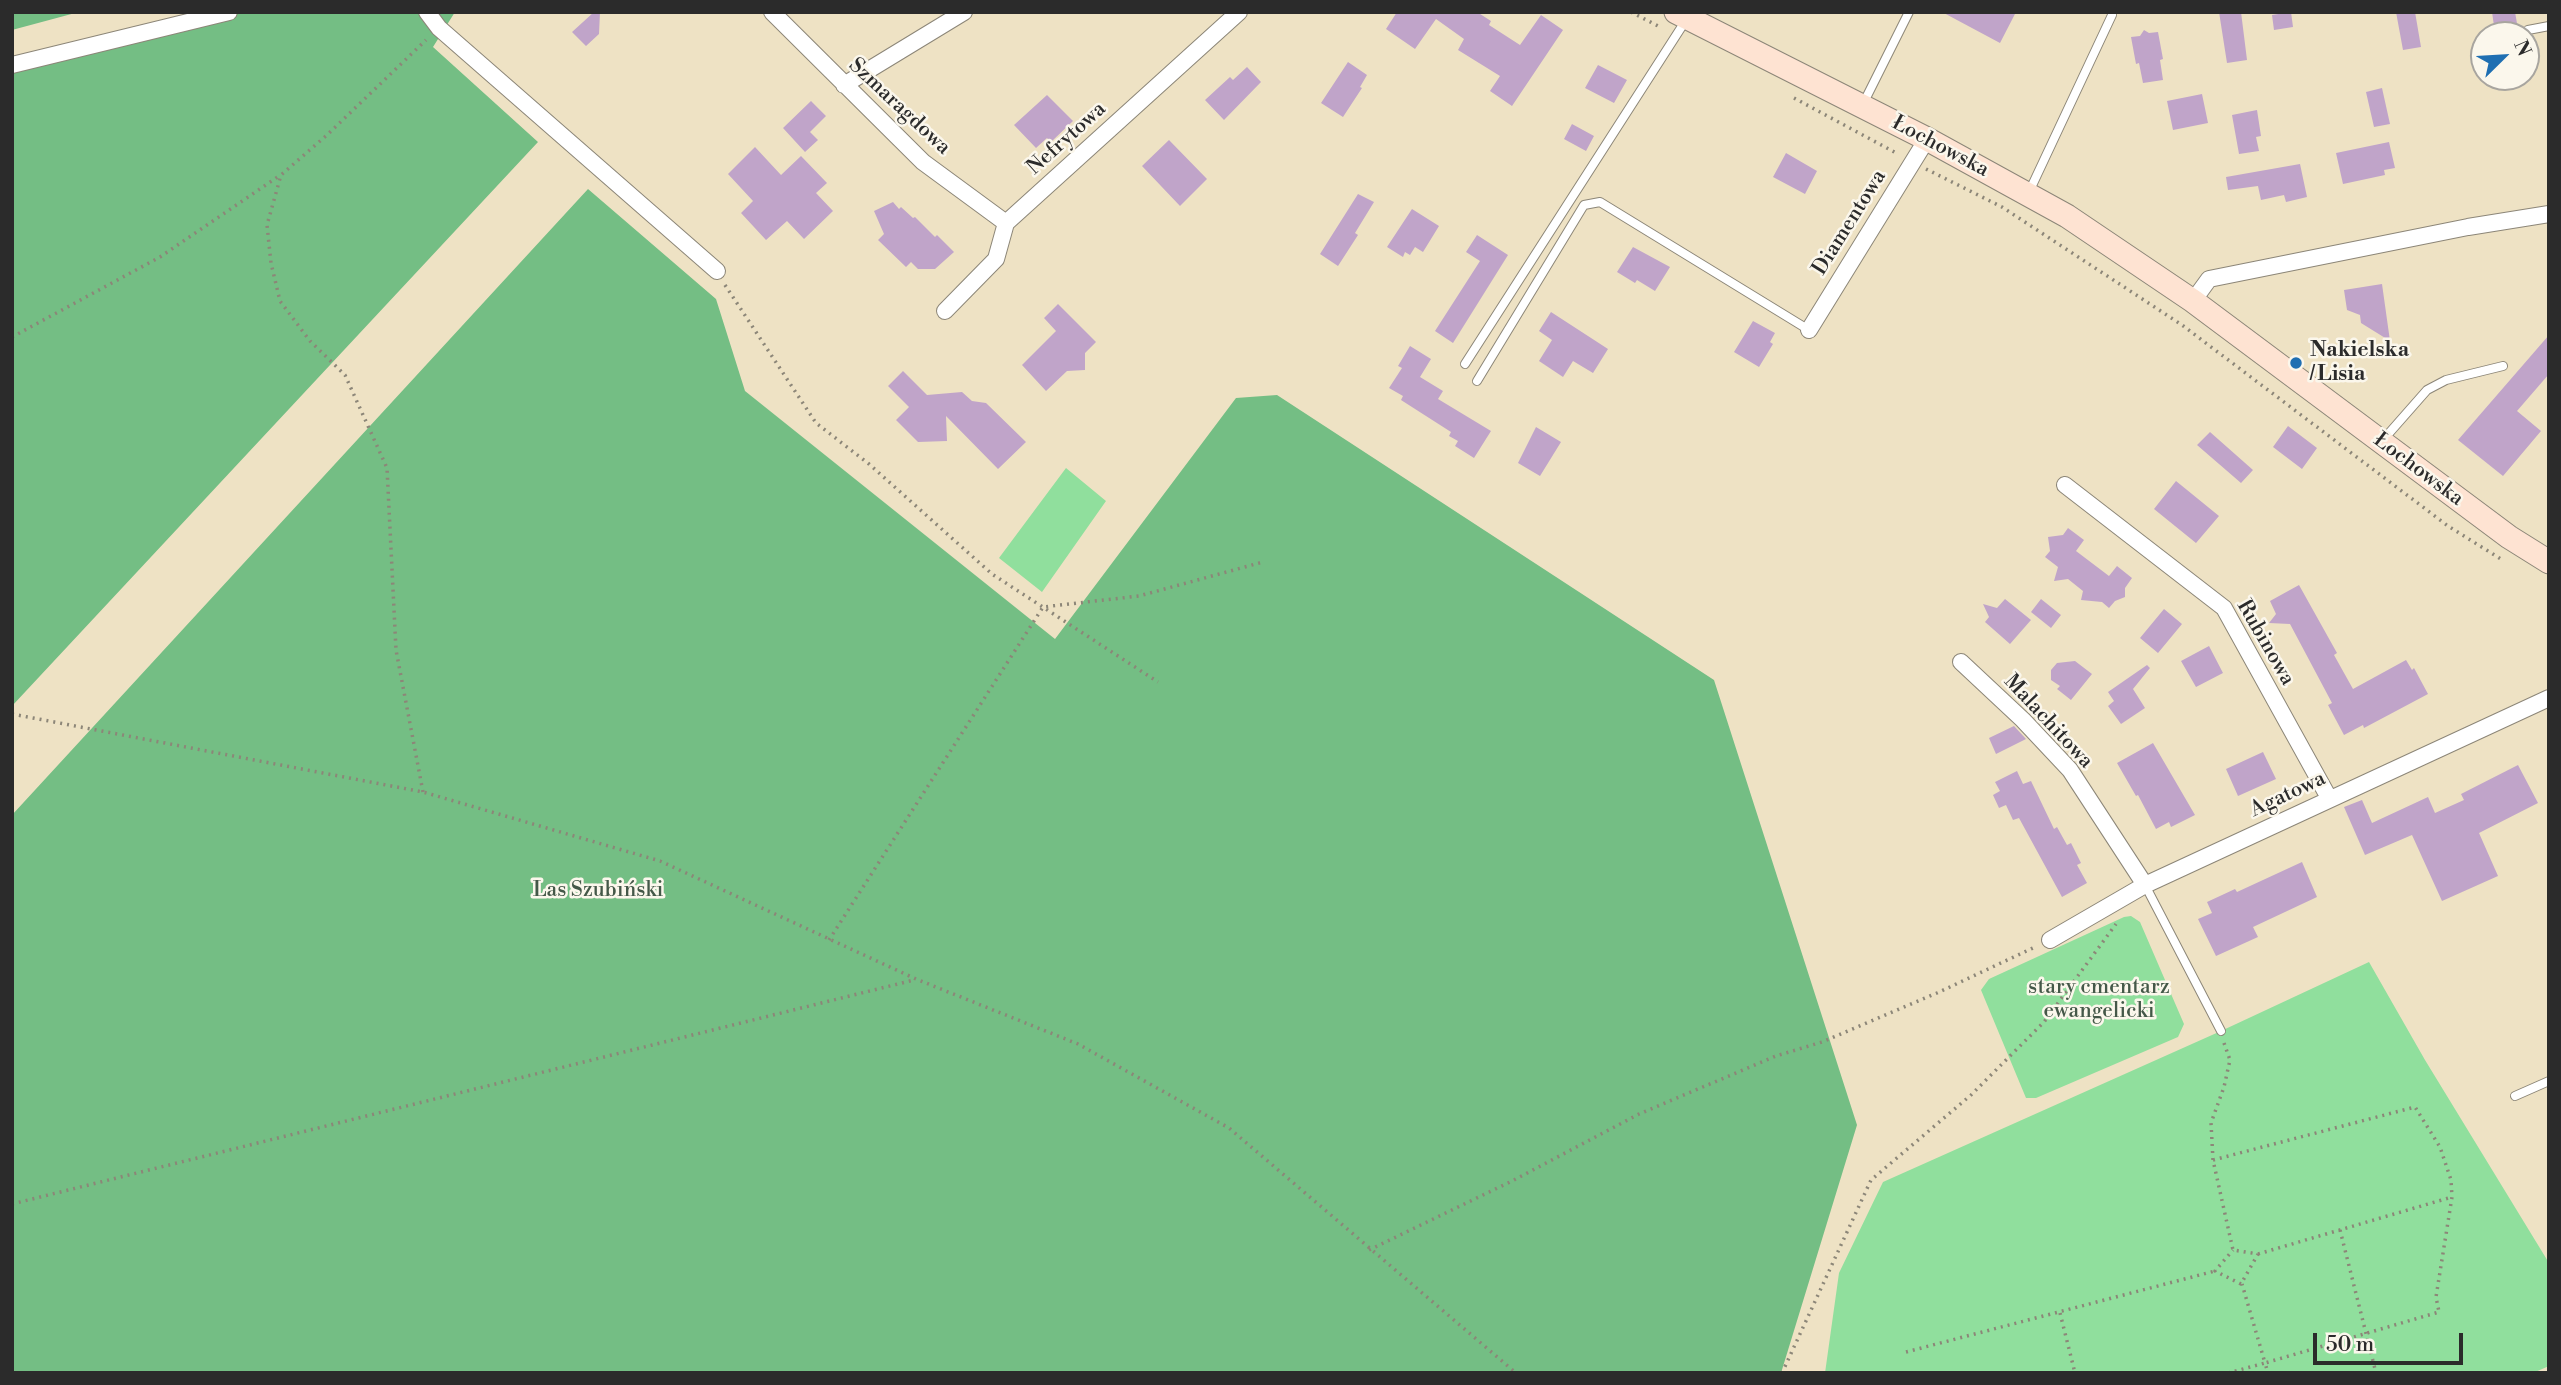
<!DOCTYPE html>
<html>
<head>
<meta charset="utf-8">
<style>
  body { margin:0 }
  #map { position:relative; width:2561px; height:1385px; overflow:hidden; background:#eee2c4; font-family:"Libre Bodoni",serif }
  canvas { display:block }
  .frame { position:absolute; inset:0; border:14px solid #2b2b2b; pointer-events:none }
  .north { position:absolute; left:2470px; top:21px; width:70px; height:70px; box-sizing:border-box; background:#fbf7ec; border:2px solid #a8a59f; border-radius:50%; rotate:66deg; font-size:19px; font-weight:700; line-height:28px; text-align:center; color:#2b2b2b }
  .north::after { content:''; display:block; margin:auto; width:24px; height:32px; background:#1f6fb2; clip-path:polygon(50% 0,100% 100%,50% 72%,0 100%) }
  .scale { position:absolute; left:2313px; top:1333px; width:150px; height:32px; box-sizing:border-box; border:4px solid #2b2b2b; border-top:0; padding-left:9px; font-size:21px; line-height:24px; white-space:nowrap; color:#2b2b2b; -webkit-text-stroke:5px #fbf7ec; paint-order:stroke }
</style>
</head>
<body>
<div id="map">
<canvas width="2561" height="1385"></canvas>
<div class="frame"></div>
<div class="north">N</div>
<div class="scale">50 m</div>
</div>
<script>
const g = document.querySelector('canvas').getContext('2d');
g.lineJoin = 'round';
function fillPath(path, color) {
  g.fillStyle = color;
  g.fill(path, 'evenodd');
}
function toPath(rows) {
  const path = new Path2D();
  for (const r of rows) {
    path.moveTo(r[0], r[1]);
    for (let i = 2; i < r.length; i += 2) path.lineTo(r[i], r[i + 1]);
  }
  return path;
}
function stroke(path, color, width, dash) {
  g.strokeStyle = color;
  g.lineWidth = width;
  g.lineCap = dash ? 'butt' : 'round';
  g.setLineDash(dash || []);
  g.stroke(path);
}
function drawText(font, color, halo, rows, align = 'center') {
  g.font = font + ' "Libre Bodoni",serif';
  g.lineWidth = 5;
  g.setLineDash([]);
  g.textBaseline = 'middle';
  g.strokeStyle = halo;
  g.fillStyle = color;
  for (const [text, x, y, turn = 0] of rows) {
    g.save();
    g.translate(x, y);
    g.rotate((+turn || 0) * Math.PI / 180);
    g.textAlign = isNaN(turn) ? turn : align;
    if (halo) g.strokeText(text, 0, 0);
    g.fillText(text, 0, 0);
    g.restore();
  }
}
fillPath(toPath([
  [1066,468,1106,501,1042,592,999,558],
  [2131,916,2140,922,2184,1024,2178,1037,2036,1098,2026,1098,1981,990,1989,979,2124,917],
  [2369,962,2425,1060,2549,1263,2549,1366,2533,1373,1825,1373,1839,1273,1883,1182,2221,1031]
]), '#90df9d');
fillPath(toPath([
  [12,12,79,12,12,30],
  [242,12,455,12,433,47,538,142,12,706,12,72],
  [588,189,716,299,745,391,1055,639,1236,398,1277,395,1714,680,1857,1125,1781,1373,12,1373,12,815]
]), '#74be84');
fillPath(toPath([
  [594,12,600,12,599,34,586,46,572,32],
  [1397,12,1477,12,1491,21,1489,25,1520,45,1541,15,1563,30,1512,106,1490,91,1500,76,1458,50,1464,39,1436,19,1415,49,1386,29],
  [1942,12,2016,12,2000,43],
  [2219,12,2241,12,2247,60,2227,63],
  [2291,12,2293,27,2274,30,2272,15],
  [2396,12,2415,12,2421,47,2403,50],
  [2492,12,2515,12,2518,29,2495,33],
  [2144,30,2149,33,2158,32,2163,59,2160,60,2163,80,2143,83,2139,63,2136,64,2131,37,2140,36],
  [1348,62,1367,75,1360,87,1362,88,1343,117,1321,103],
  [1598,65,1627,80,1614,103,1585,88],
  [1247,67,1261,82,1224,120,1205,100,1230,77,1233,80],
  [2382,88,2390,124,2374,127,2366,92],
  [2202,94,2208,123,2173,130,2167,101],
  [1047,95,1073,121,1051,142,1047,138,1036,148,1014,125],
  [811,101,826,116,810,132,818,140,805,152,783,128],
  [2257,110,2261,136,2256,137,2259,151,2239,154,2232,115],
  [1572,124,1594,136,1586,151,1564,139],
  [1169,140,1207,179,1180,206,1142,166],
  [2389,142,2395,168,2384,170,2385,175,2343,184,2336,153],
  [755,147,781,175,801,156,827,183,816,193,833,211,804,239,787,221,766,240,741,213,753,201,728,174],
  [1786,153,1817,171,1805,194,1773,177],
  [2300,164,2307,197,2286,202,2284,195,2261,200,2258,186,2228,190,2226,177],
  [1358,194,1374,202,1355,233,1358,235,1338,266,1320,254],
  [893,202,899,209,901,207,913,218,915,217,935,237,937,235,954,252,935,269,918,269,911,262,906,267,878,240,884,234,874,211],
  [1412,209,1439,226,1423,252,1415,247,1410,255,1405,252,1403,257,1387,247],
  [1477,235,1508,255,1453,343,1435,331,1480,261,1466,252],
  [1633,247,1670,267,1655,291,1637,280,1635,283,1617,272],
  [2382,284,2390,341,2361,323,2360,315,2347,310,2344,290],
  [1058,304,1096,342,1085,353,1085,370,1067,371,1046,391,1022,365,1056,331,1044,318],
  [1551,312,1608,349,1593,373,1573,361,1563,377,1539,361,1552,340,1539,331],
  [1753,321,1775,333,1770,342,1773,344,1759,367,1734,352],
  [2549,335,2549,374,2517,411,2541,431,2503,476,2458,440],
  [1410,346,1431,359,1420,377,1443,391,1438,399,1491,431,1474,458,1455,446,1458,441,1449,436,1451,432,1401,400,1403,396,1389,388,1402,368,1398,366],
  [903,371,927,395,962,392,972,401,986,403,1026,442,998,469,946,416,947,441,918,442,896,420,909,407,888,386],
  [2288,426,2317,448,2302,469,2273,447],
  [1536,427,1561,442,1540,476,1518,463],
  [2210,432,2253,470,2241,483,2197,445],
  [2176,481,2219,516,2196,543,2154,509],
  [2068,528,2084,540,2076,551,2109,576,2117,566,2132,578,2125,588,2125,597,2115,601,2109,608,2102,602,2081,600,2083,591,2068,579,2054,581,2058,567,2045,557,2050,551,2048,537,2063,535],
  [2299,585,2337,653,2334,655,2353,689,2406,660,2412,670,2414,668,2428,694,2364,728,2363,725,2344,735,2328,705,2332,703,2290,624,2269,623,2276,614,2270,601],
  [2005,599,2031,620,2010,644,1985,622,1989,617,1983,604,1997,608],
  [2041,599,2061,615,2051,628,2031,612],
  [2164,609,2182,624,2158,653,2140,638],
  [2209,646,2223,673,2196,687,2181,661],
  [2075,661,2092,674,2071,700,2057,689,2060,686,2051,680,2051,670,2057,663],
  [2147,665,2150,668,2133,689,2145,708,2121,724,2108,706,2114,701,2108,692],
  [2014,726,2026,739,1996,754,1989,738],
  [2153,743,2195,815,2171,827,2169,822,2156,829,2138,795,2136,796,2117,763],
  [2263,752,2276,779,2238,796,2226,769],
  [2518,765,2538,803,2479,833,2498,876,2442,901,2412,835,2365,855,2344,807,2362,800,2372,823,2428,797,2435,813,2464,800,2461,794],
  [2017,771,2023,784,2031,781,2054,829,2057,827,2067,845,2071,843,2081,863,2077,865,2087,883,2062,897,2019,818,2013,820,2006,805,1999,808,1993,795,2000,791,1995,782],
  [2302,862,2317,897,2253,927,2258,937,2216,956,2198,919,2212,913,2207,902,2235,889,2237,892]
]), '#c0a4c9');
const service = toPath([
  [2528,30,2549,26],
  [1863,104,1909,12],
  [2029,192,2112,15],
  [1465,364,1686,20],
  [1477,381,1584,205,1600,202,1809,330],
  [2383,440,2427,390,2446,380,2503,366],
  [2145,885,2221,1031],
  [2515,1096,2549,1081]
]);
const minor = toPath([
  [427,12,439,28,717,271],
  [772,12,923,162,1006,223],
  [12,65,229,12],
  [844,85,964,12],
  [2193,301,2209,279,2468,227,2549,214],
  [945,311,996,259,1006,223,1239,12],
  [1809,330,1927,139],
  [2065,485,2224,608,2329,798],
  [1961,662,2023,720,2070,770,2145,885],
  [2050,940,2145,885,2549,698]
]);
const secondary = toPath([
  [1676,12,1927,139,2067,216,2193,301,2509,537,2549,562]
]);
stroke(service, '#8c8678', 10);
stroke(minor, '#8c8678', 18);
stroke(secondary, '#8c8678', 25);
stroke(toPath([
  [1631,12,1660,27],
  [1794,98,1898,154],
  [1926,169,2002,207,2182,325,2448,526,2504,561],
  [725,285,816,423,869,464,992,574,1158,682],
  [12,337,160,257,279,176],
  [12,714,423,792,660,861,916,979,1078,1044,1229,1128,1516,1373],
  [423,792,396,650,387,468,345,375,310,341,280,301,271,263,267,225,281,175,327,135,426,40],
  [829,940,1043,607,1139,596,1263,562],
  [2224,1043,2230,1060,2224,1087,2211,1123,2213,1160,2233,1250,2258,1254,2241,1284,2215,1271,2233,1250],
  [2213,1160,2415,1107,2440,1147,2451,1180,2452,1197,2436,1297,2439,1312,2265,1363,2268,1373],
  [12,1204,914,980],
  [2340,1230,2376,1373],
  [1369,1250,1512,1181,1639,1114,1776,1056,1822,1042,1937,993,2035,947],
  [2258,1254,2452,1197],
  [2060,1313,2075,1373],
  [1906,1352,2215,1271],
  [1782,1373,1871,1180,1971,1095,2044,1022,2116,924],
  [2228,1373,2265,1363,2242,1284]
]), '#8c8678', 3.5, [2, 5]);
stroke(service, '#fff', 8);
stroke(minor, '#fff', 16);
stroke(secondary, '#fee3d2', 23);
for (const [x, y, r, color] of [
  [2296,363,7,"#1f6fb2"]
]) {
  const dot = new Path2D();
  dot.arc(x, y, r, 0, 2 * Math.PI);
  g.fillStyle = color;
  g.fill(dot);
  stroke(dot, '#fbf7ec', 2.5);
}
drawText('21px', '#2b2b2b', '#fbf7ec', [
  ["Szmaragdowa",899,107,43],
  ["Nefrytowa",1067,139,-42],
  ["Łochowska",1940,147,28],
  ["Diamentowa",1850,223,-58],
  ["Łochowska",2418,470,37],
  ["Rubinowa",2265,643,60],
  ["Malachitowa",2048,722,47],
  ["Agatowa",2288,795,-25]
]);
drawText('bold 21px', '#2b2b2b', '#fbf7ec', [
  ["Nakielska",2310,351],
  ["/ Lisia",2310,375]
], 'left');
drawText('21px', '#445848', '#fbf7ec', [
  ["Las Szubiński",598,891],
  ["stary cmentarz",2099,988],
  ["ewangelicki",2099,1012]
]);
</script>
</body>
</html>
